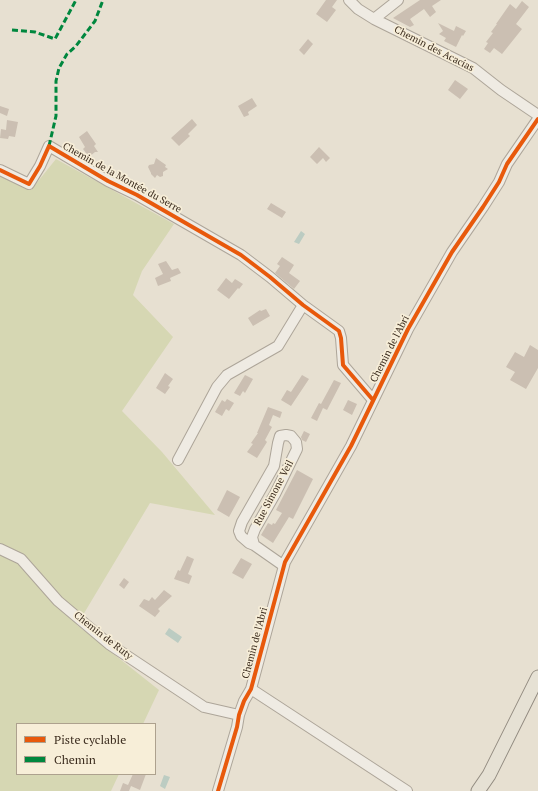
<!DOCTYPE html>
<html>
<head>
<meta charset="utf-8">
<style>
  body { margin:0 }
  #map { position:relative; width:538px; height:791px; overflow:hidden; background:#e7e0d1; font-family:"PT Serif",serif }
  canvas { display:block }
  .legend { position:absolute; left:16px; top:723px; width:140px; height:52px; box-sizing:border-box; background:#f7eed8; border:1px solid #ada18e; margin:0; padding:5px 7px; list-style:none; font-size:12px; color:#3d2e20 }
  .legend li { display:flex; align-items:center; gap:8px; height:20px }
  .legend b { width:20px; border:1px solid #ada18e }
</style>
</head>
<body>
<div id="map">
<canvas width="538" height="791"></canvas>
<ul class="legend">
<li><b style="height:5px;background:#e8590c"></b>Piste cyclable</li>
<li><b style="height:5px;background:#00873e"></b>Chemin</li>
</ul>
</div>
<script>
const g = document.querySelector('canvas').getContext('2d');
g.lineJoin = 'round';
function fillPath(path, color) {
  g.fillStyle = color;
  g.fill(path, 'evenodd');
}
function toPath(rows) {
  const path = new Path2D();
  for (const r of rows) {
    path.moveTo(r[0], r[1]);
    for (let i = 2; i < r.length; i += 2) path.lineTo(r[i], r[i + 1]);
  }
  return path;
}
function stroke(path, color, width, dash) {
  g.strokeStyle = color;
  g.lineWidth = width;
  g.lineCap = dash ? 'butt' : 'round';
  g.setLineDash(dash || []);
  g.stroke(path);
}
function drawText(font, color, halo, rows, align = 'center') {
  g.font = font + ' "PT Serif",serif';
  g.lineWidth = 3.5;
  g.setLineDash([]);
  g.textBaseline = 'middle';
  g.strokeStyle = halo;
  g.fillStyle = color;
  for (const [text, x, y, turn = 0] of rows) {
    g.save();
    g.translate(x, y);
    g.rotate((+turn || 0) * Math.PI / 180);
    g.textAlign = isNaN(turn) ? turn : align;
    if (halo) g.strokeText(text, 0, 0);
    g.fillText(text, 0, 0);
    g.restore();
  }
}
fillPath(toPath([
  [56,159,174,224,142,271,133,295,173,337,122,411,162,452,215,515,150,503,77,625,159,690,143,724,17,724,17,774,119,774,111,791,0,791,0,174,31,190]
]), '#d6d7b3');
fillPath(toPath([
  [301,231,305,234,299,244,294,242],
  [169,628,182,637,178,643,165,634],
  [164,775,170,777,165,789,160,786]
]), '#bcccc2');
fillPath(toPath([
  [326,0,337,0,332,7,336,10,327,22,316,14],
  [420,0,441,0,432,6,436,12,430,17,424,9,410,19,414,25,410,27,393,18],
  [522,1,529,7,516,24,522,29,502,54,494,48,490,53,484,49,488,43,486,42,493,33,491,32,497,24,496,24,510,4,516,9],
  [438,23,454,31,456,26,466,31,463,36,462,35,456,47,444,41,446,38,439,34,443,31],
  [308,39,313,44,304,55,299,50],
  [455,80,468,89,460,99,448,90],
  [252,98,257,106,248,112,249,115,244,117,238,106],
  [0,106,9,109,7,116,0,113],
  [192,119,197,125,188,134,190,136,179,146,171,138],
  [7,120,18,122,15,137,9,136,8,139,0,138,1,129,6,130],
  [87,131,96,144,94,146,98,152,95,152,89,157,83,149,85,147,79,137],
  [319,147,330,158,326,162,323,158,317,164,310,157],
  [156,158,166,165,165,167,168,169,163,172,163,176,160,177,157,175,155,178,151,174,151,173,148,167,149,165,154,164],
  [271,203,286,212,282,218,267,209],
  [282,257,294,265,289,273,300,281,294,289,275,273,280,266,277,264],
  [166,261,172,270,178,268,181,273,170,278,171,281,158,286,155,278,163,274,158,264],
  [226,278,232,283,235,279,243,284,239,289,238,288,229,299,217,290],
  [266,309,270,316,253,326,248,318,260,310,261,311],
  [530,345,538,350,538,368,526,389,510,380,515,372,506,367,515,352,524,357],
  [165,373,173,379,168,386,170,387,165,394,156,388],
  [245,375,253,379,245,393,243,391,240,396,234,393],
  [302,375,309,379,291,406,281,400,287,390,291,392],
  [334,380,341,383,327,410,323,408,317,421,311,418,319,403,321,404],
  [227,399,234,403,229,411,226,409,222,416,215,412,222,400,225,402],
  [348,400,357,404,352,415,343,410],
  [268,407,282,412,280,418,273,415,269,425,272,427,265,440,267,442,257,458,247,452,253,444,251,443,258,433,257,433],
  [304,431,310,434,306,442,302,440,301,437],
  [297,470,313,479,293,519,289,517,273,543,261,535,268,523,272,525,273,523,275,524,282,513,276,510],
  [227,490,240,497,229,517,217,510],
  [187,556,194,559,188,574,192,576,189,584,174,579,178,570,180,571],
  [241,558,252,564,243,579,232,573],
  [124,578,129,582,124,589,119,585],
  [164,590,172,596,158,609,160,611,155,617,139,606,144,599,149,601,152,597,155,600],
  [133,774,146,774,140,790,131,786,129,791,120,791,123,783,128,785]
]), '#cbbfb2');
const minor = toPath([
  [349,0,358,9,374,19,473,68,501,90,538,115],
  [374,19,398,0],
  [0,170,29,184,40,166,49,146,108,181,137,195,241,255,270,277,303,305,339,331,341,338,343,365,373,400],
  [178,460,217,387,227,375,278,346,303,305],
  [254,545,252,537,255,529,275,494,297,449,296,442,291,436,286,435,280,436,278,443,274,466,242,522,239,531,241,536,249,543,254,545,284,566],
  [0,549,21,559,58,601,109,644,204,707,239,715],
  [251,689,407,791],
  [218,791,237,727,239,715,244,701,251,689,285,562,351,446,408,329,452,252,483,207,499,182,507,164,538,119]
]);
const major = toPath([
  [478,791,489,775,538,677]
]);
stroke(minor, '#ada599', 12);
stroke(major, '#928b80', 15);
stroke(minor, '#efebe3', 10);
stroke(major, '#e6e1d4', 13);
stroke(toPath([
  [12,30,35,32,55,39,76,0],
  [49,146,56,116,56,81,59,68,67,54,76,46,95,21,103,0]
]), '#00873e', 3, [6, 3]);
stroke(toPath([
  [0,170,29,184,40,166,49,146,108,181,137,195,241,255,270,277,303,305,339,331,341,338,343,365,373,400],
  [218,791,237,727,239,715,244,701,251,689,285,562,351,446,408,329,452,252,483,207,499,182,507,164,538,119]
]), '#e8590c', 4);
drawText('10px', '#3d2e20', '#f7eed8', [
  ["Chemin des Acacias",434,49,27],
  ["Chemin de la Montée du Serre",122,178,29],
  ["Chemin de l'Abri",390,349,-63],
  ["Rue Simone Veil",274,493,-62],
  ["Chemin de Ruty",103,636,38],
  ["Chemin de l'Abri",255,643,-75]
]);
</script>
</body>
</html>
